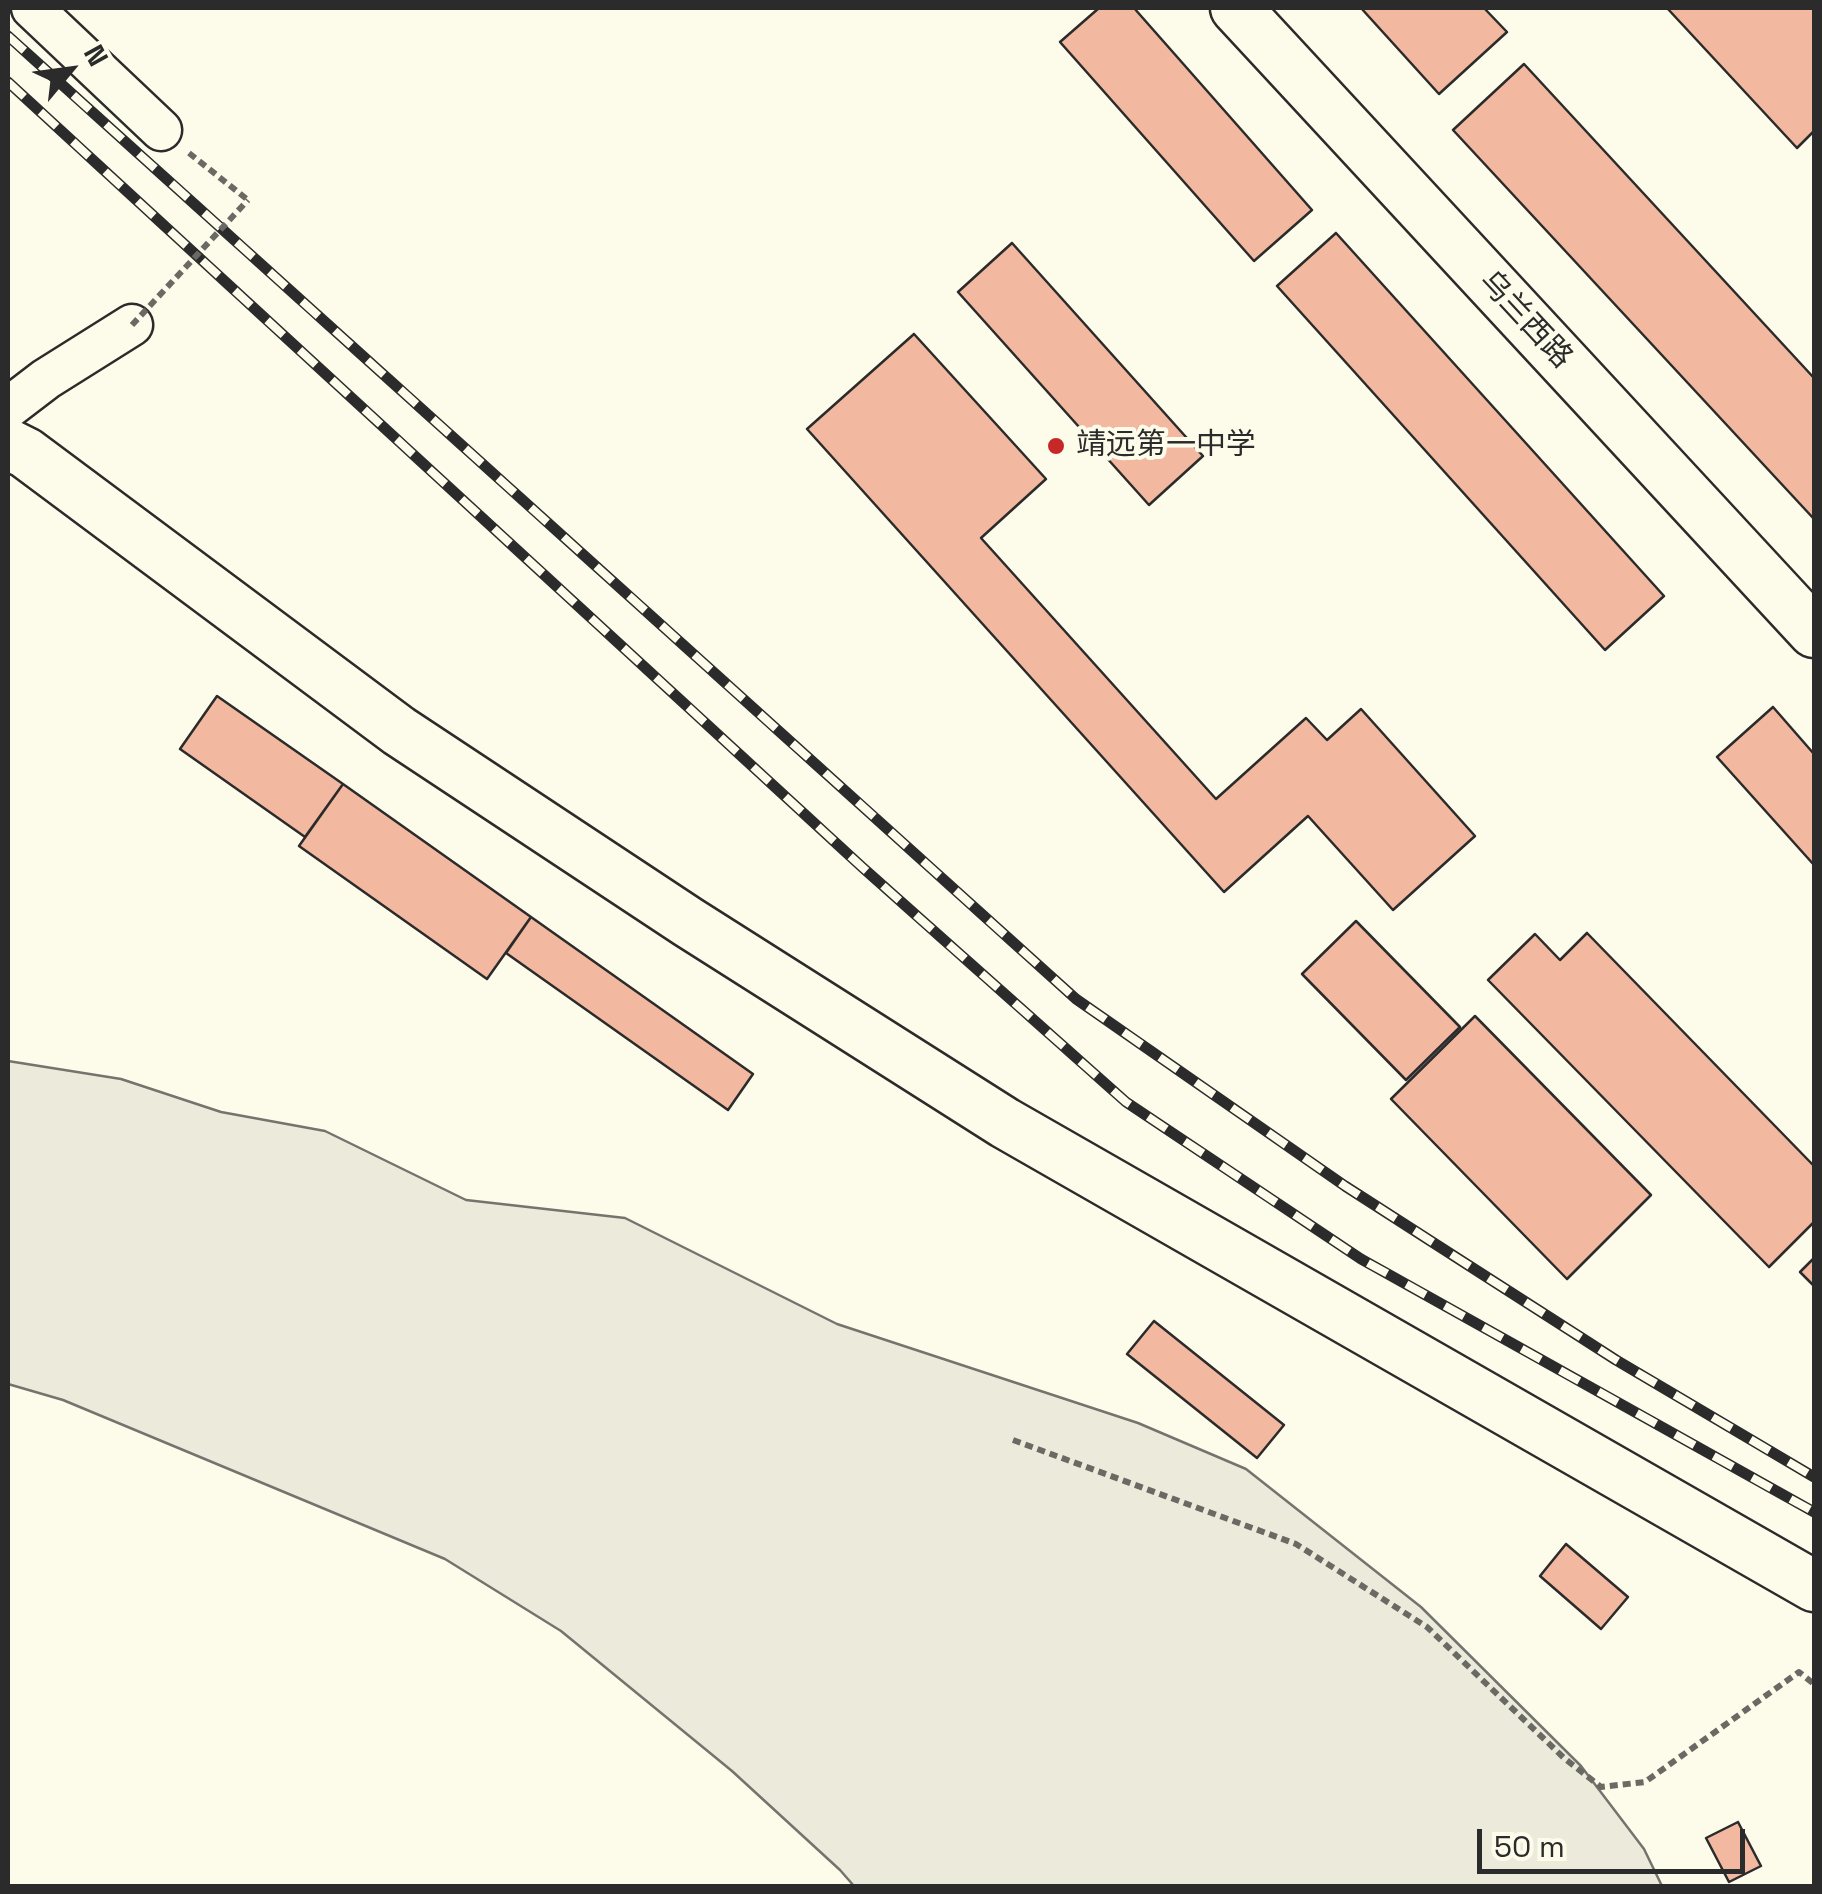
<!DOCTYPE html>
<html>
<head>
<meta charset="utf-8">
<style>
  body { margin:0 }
  #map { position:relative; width:1822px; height:1894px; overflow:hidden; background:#fdfbea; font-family:"Space Grotesk",sans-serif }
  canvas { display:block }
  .frame { position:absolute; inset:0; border:10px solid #2b2b2b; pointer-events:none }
  .north { position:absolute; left:20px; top:20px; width:100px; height:100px; -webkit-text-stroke:8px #fdfbea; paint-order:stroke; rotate:61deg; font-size:28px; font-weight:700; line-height:40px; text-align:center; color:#2b2b2b }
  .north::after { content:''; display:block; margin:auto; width:35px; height:45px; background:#2b2b2b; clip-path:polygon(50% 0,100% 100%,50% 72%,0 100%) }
  .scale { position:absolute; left:1477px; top:1829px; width:268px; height:45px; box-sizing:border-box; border:5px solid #2b2b2b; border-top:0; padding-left:12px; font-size:30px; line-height:35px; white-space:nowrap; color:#2b2b2b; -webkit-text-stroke:8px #fdfbea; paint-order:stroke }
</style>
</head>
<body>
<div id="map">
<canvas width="1822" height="1894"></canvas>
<div class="frame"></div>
<div class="north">N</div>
<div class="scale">50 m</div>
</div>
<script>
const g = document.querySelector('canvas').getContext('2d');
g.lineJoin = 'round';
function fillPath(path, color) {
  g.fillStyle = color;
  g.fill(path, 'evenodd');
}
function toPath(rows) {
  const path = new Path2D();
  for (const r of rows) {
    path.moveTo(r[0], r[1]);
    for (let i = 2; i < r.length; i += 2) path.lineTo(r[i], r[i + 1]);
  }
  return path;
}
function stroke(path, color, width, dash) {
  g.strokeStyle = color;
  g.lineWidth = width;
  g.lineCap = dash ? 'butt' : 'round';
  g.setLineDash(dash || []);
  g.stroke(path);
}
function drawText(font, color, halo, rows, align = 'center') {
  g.font = font + ' "Space Grotesk","Noto Sans SC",sans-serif';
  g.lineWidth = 8;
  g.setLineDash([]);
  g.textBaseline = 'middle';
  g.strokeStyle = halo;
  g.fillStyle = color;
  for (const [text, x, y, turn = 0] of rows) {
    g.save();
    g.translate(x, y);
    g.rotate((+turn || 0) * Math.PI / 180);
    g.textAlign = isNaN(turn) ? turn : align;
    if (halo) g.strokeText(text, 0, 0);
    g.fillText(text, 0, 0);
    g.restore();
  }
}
const green = toPath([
  [8,1061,121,1079,221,1112,325,1131,466,1200,625,1218,837,1324,1138,1423,1246,1469,1421,1607,1581,1766,1644,1849,1662,1886,854,1886,840,1870,732,1771,561,1631,445,1559,63,1400,8,1384,8,1061]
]);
fillPath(green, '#ecebdb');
stroke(green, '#74746e', 2.5);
const building = toPath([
  [1099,8,1134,8,1312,210,1254,261,1060,42,1099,8],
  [1361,8,1484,8,1507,32,1439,94,1361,8],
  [1667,8,1814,8,1814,131,1797,148,1667,8],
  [1524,64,1814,378,1814,519,1453,130,1524,64],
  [1336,233,1664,596,1605,650,1277,286,1336,233],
  [1012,243,1203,456,1149,505,958,292,1012,243],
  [914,334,1046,479,981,538,1216,799,1306,718,1327,740,1361,709,1475,836,1393,910,1308,816,1224,892,807,429,914,334],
  [217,696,343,784,305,837,180,749,217,696],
  [1773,707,1814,754,1814,865,1717,757,1773,707],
  [343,784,531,917,487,979,299,846,343,784],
  [531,917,753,1074,728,1110,506,953,531,917],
  [1356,921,1460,1027,1406,1080,1302,974,1356,921],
  [1587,933,1814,1166,1814,1222,1769,1267,1488,980,1535,934,1560,960,1587,933],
  [1475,1016,1651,1195,1567,1279,1391,1099,1475,1016],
  [1814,1258,1814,1286,1800,1272,1814,1258],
  [1154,1321,1284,1425,1257,1458,1127,1354,1154,1321],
  [1566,1544,1628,1597,1601,1629,1540,1576,1566,1544],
  [1738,1822,1761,1866,1729,1882,1706,1838,1738,1822]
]);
fillPath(building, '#f2b8a0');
stroke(building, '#2b2b2b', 2.5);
const minor = toPath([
  [32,8,161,130],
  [8,408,46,379,132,325]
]);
const major = toPath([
  [1236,8,1814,632],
  [8,444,26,453,399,731,688,922,1005,1123,1814,1586]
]);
stroke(minor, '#2b2b2b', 45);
stroke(major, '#2b2b2b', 55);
stroke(toPath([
  [189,153,248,200],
  [1013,1440,1296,1544,1427,1627,1564,1758,1601,1787,1645,1782,1799,1672,1814,1684]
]), '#6a6964', 6, [8, 5]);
stroke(minor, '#fdfbea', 40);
stroke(major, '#fdfbea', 50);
const rail = toPath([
  [8,36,1076,999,1345,1186,1616,1360,1814,1477],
  [8,82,862,867,1126,1102,1361,1259,1814,1512]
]);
stroke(rail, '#2b2b2b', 11);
stroke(rail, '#fdfbea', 8, [22]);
stroke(toPath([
  [132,325,248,200]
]), '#6a6964', 6, [8, 5]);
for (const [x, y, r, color] of [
  [1056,446,10,"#c62828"]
]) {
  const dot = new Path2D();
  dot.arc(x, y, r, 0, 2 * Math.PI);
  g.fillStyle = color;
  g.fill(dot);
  stroke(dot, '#fdfbea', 4);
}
drawText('30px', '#2b2b2b', '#fdfbea', [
  ["乌兰西路",1525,320,47]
]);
drawText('30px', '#2b2b2b', '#fdfbea', [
  ["靖远第一中学",1076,446]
], 'left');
</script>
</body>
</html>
